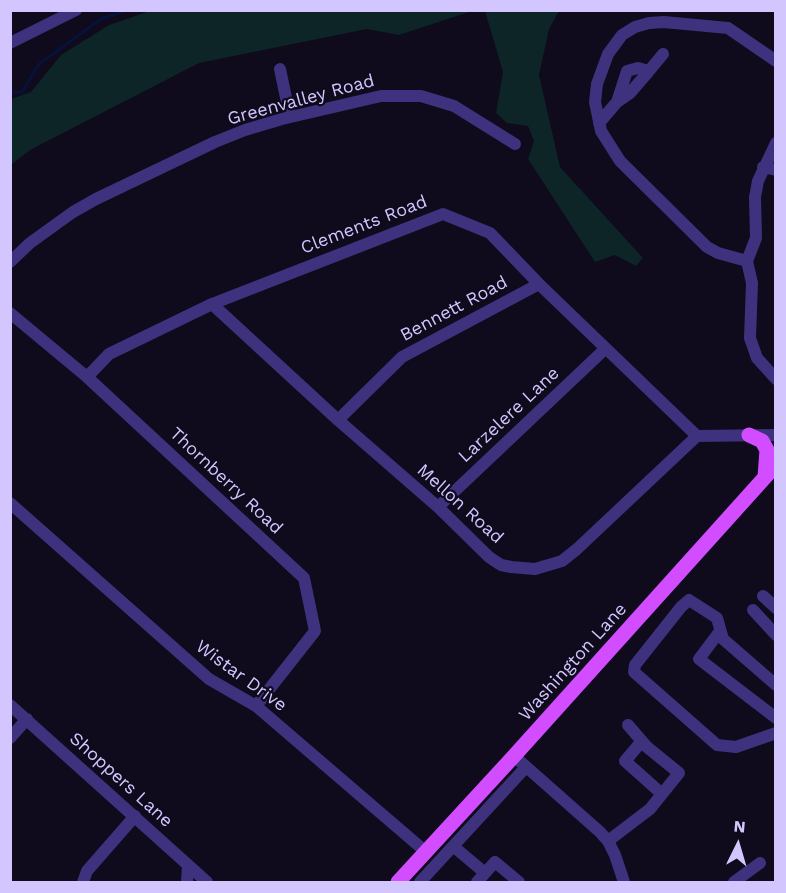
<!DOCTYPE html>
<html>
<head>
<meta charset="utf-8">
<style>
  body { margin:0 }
  #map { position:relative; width:786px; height:893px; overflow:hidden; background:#0f0a1c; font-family:"Work Sans",sans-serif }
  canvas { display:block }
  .frame { position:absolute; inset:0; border:12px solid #d3c6ff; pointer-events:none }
  .north { position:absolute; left:708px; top:815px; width:60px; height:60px; -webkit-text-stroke:4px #0f0a1c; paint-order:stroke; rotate:5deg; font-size:16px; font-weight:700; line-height:24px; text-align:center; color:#d3c6ff }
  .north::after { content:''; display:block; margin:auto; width:21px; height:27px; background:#d3c6ff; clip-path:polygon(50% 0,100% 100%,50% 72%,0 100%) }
</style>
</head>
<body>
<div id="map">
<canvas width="786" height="893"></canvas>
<div class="frame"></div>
<div class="north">N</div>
</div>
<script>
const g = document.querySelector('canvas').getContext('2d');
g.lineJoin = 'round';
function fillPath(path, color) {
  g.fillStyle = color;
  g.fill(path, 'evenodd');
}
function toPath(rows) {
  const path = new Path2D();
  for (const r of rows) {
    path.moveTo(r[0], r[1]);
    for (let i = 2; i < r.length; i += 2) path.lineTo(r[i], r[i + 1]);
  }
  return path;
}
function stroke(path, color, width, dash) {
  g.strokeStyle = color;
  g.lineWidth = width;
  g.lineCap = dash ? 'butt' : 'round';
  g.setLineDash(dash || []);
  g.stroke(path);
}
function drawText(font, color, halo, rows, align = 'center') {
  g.font = font + ' "Work Sans",sans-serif';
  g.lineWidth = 4.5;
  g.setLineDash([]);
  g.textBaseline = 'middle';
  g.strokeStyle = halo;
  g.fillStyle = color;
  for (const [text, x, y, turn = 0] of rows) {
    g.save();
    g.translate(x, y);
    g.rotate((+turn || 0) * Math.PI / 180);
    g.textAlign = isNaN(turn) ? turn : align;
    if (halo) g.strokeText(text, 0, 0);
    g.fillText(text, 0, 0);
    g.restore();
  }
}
fillPath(toPath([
  [150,11,150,10,472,11,399,35,367,29,199,63,30,150,11,165,11,99,31,92,61,55,109,25],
  [485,11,559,11,549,29,539,75,560,167,643,258,636,266,615,255,595,262,528,159,534,141,528,126,507,123,496,113,503,72]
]), '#0d2527');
stroke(toPath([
  [10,92,22,92,39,64,101,19,127,10]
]), '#06123a', 3);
stroke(toPath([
  [10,43,76,10],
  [776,61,728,28,664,22,649,23,635,27,622,35,608,54,597,84,595,102,601,131,620,161,707,247,718,253,747,261,752,283,750,338,757,358,776,379],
  [280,69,290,117],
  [649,71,663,54],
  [599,123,617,102,627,71,638,68,649,71,630,93,617,102],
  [763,167,776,170],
  [747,261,756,238,755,197,758,181,776,143],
  [10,262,30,243,73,212,96,199,215,142,245,130,282,119,381,96,421,96,454,106,515,144],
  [212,304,338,420,438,507,489,557,501,565,511,567,535,569,562,561,577,549,697,436],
  [10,313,87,377,304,578,315,631,256,706],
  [87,377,109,354,212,304,443,214,490,233,539,284,697,436,776,435],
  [338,420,402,357,539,284],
  [10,503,209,679,256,706,426,852],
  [438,507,605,349],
  [763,596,776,608],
  [753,610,776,635],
  [720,631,699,659,776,718],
  [776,685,723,639,717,618,689,600,681,607,635,665,634,672,717,745,736,747,776,733],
  [10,705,207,882],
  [10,738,27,719],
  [642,741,625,761,662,794],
  [514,756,600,832,608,841,615,855,624,882],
  [608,841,650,809,679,773,647,747,628,725],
  [453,846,485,873],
  [83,882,87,871,135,816],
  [187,882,188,865],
  [420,882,526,767],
  [477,882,495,862,519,882],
  [734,882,760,863]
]), '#3e327e', 12);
stroke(toPath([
  [749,435,762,441,767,450,765,477],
  [398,882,514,756,776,465]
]), '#d24dff', 15);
drawText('18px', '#d3c6ff', '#0f0a1c', [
  ["Greenvalley Road",301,100,-15],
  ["Clements Road",364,225,-21],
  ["Bennett Road",454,309,-28],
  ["Larzelere Lane",509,415,-43],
  ["Thornberry Road",226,481,43],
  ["Mellon Road",460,504,42],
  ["Washington Lane",573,662,-48],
  ["Wistar Drive",241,676,36],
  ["Shoppers Lane",121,780,42]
]);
</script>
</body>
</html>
